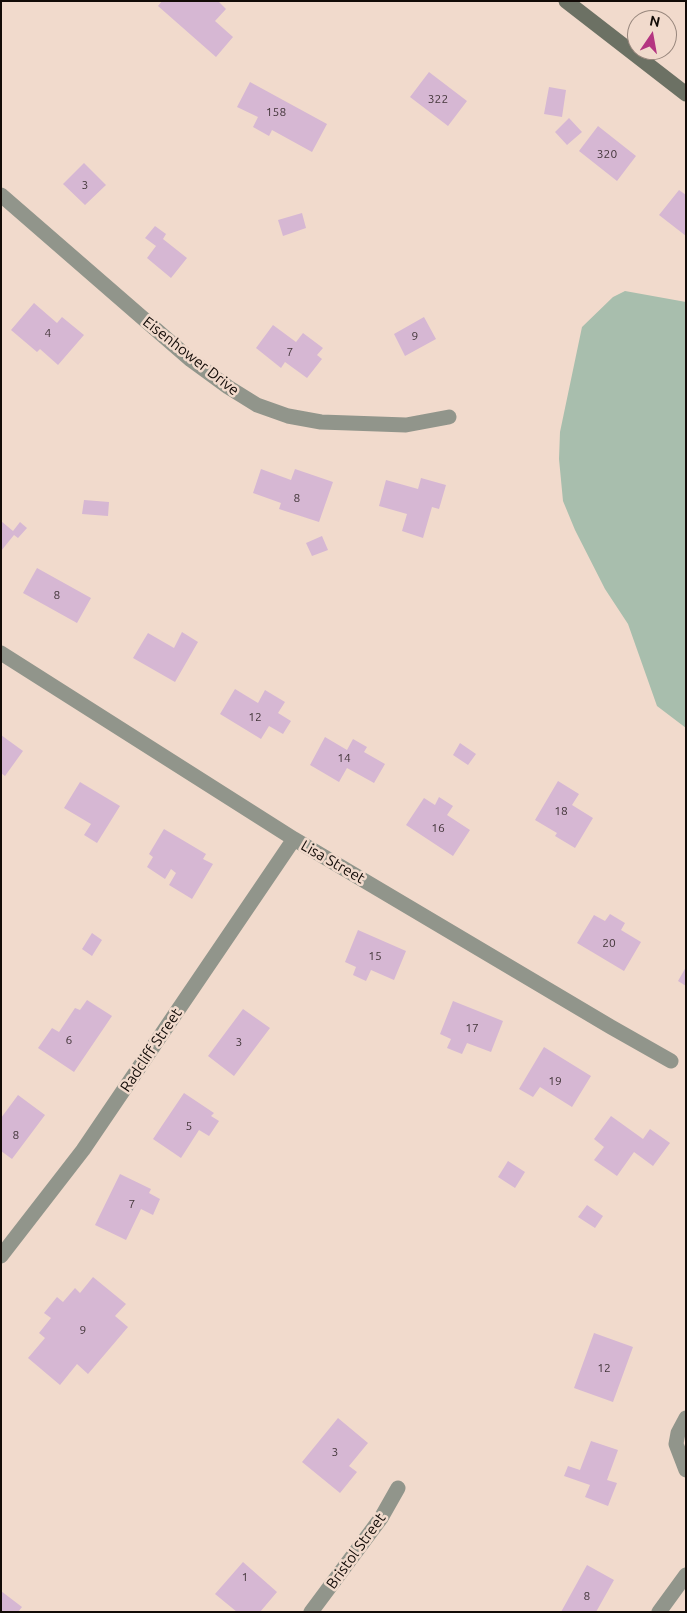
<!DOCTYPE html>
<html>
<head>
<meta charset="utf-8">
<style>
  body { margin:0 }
  #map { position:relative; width:687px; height:1613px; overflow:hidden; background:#f1dacc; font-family:Ubuntu,sans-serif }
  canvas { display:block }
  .frame { position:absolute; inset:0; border:2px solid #120b07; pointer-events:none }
  .north { position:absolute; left:627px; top:10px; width:50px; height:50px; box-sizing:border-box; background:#f1dacc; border:1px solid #98877d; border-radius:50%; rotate:12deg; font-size:14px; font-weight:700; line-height:20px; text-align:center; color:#120b07 }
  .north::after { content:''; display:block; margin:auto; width:18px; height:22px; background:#b43581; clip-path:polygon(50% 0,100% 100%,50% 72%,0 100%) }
</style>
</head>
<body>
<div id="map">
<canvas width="687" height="1613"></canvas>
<div class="frame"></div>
<div class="north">N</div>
</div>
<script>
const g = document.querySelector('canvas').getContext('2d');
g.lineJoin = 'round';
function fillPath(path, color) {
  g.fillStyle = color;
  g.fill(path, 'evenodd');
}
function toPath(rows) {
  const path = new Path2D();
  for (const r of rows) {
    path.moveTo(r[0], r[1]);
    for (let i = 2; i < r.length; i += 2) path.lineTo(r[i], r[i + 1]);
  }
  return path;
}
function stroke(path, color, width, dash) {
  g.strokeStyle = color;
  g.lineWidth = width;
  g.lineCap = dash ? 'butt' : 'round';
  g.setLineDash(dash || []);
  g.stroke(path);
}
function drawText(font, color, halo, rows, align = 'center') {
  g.font = font + ' Ubuntu,sans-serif';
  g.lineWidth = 5;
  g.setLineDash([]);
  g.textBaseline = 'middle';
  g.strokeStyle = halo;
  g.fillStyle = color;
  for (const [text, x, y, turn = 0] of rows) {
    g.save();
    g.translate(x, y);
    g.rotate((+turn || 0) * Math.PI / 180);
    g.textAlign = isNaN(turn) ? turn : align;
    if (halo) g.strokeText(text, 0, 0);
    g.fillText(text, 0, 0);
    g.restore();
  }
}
fillPath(toPath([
  [625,291,686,302,686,728,657,706,628,624,605,589,575,530,563,501,559,459,560,432,582,327,613,297]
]), '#a8bead');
fillPath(toPath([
  [162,1,218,1,226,9,215,21,233,37,216,57,158,6],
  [429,72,467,101,448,126,410,97],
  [250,82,327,124,312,152,272,130,269,136,253,127,258,117,237,107],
  [549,87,566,90,562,117,544,114],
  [569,118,582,132,567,145,555,132],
  [598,126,636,156,617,181,579,151],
  [84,163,106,185,85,205,63,184],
  [679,190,686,195,686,236,659,215],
  [302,213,306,228,283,236,278,220],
  [155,226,166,234,163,239,187,258,171,278,147,258,156,246,145,238],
  [34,303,57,323,62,317,84,335,58,365,40,349,37,352,11,330],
  [424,317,436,339,405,356,394,334],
  [273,325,296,342,303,333,323,348,317,355,322,359,307,378,285,362,281,368,256,348],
  [261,469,291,480,295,469,333,482,319,522,279,509,281,503,253,493],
  [421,478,446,485,439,509,432,507,423,538,402,531,407,514,379,506,386,480,418,489],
  [84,500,109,502,108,516,82,514],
  [1,521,13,531,20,522,27,528,18,538,14,535,1,551],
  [322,536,328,550,312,556,306,543],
  [37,568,91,598,77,623,23,593],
  [182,632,198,642,175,682,133,658,148,633,174,648],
  [235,689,258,703,265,690,285,702,278,713,291,721,283,734,269,726,261,739,220,714],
  [1,735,23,751,5,776,1,773],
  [325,737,347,750,353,739,367,747,364,752,385,764,374,783,347,768,339,782,310,765],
  [460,743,476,754,468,765,453,755],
  [558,781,579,794,572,805,593,818,575,848,555,836,557,833,535,820],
  [80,782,120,806,97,843,84,835,91,824,64,808],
  [439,797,453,806,447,815,470,830,453,856,406,825,424,798,435,805],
  [164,829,206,854,203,859,213,864,192,899,169,885,176,873,171,869,165,879,147,867,153,857,149,854],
  [610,914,625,923,621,930,641,942,624,971,577,943,594,915,605,921],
  [358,930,406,951,394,980,371,970,366,981,353,975,356,967,345,962],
  [92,933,102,940,92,956,82,949],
  [686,967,686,986,678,981],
  [87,1000,112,1016,74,1072,38,1048,52,1028,59,1032,75,1008,80,1010],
  [453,1001,503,1021,491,1052,467,1043,462,1054,447,1048,451,1039,440,1034],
  [243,1009,270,1028,234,1076,208,1056],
  [544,1047,591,1076,572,1107,540,1087,533,1097,519,1089],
  [184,1093,214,1113,211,1116,219,1121,209,1136,199,1130,181,1158,153,1139],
  [18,1095,45,1115,12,1159,1,1151,1,1118],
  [611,1116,643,1139,650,1129,670,1143,653,1166,634,1152,617,1176,594,1160,604,1147,594,1139],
  [508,1161,525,1172,515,1188,498,1177],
  [120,1174,151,1189,149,1193,160,1199,153,1215,141,1209,126,1240,95,1225],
  [587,1205,603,1216,595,1228,578,1217],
  [93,1277,126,1304,115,1316,128,1327,88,1374,77,1364,60,1385,28,1358,45,1338,39,1333,51,1318,44,1313,57,1297,63,1302,75,1288,80,1293],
  [594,1333,633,1347,613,1402,574,1388],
  [338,1418,368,1443,349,1466,357,1472,340,1493,302,1462],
  [591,1441,618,1450,607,1480,617,1483,608,1506,585,1497,590,1485,564,1476,568,1466,580,1470],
  [243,1562,277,1592,260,1612,237,1612,215,1594],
  [587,1565,614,1580,596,1612,561,1612],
  [1,1591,22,1607,18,1612,1,1612]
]), '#d6b7d3');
stroke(toPath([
  [1,195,191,360,228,387,257,405,288,416,321,422,406,425,449,417],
  [1,653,294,839,611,1027,671,1061],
  [1,1256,83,1150,294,839],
  [686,1418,678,1433,676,1444,686,1470],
  [311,1612,381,1518,398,1488],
  [659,1612,686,1575]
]), '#91958b', 15);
stroke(toPath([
  [566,1,686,94]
]), '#6c7164', 15);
drawText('12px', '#43363a', null, [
  ["322",438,99],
  ["158",276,112],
  ["320",607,154],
  ["3",85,185],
  ["4",48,333],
  ["9",415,336],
  ["7",290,352],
  ["8",297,498],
  ["8",57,595],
  ["12",255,717],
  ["14",344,758],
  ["18",561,811],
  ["16",438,828],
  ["20",609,943],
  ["15",375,956],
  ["17",472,1028],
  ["6",69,1040],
  ["3",239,1042],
  ["19",555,1081],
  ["5",189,1126],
  ["8",16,1135],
  ["7",132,1204],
  ["9",83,1330],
  ["12",604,1368],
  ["3",335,1452],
  ["1",245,1577],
  ["8",587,1596]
]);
drawText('15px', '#120b07', '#f1dacc', [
  ["Eisenhower Drive",191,356,38],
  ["Lisa Street",333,862,30],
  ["Radcliff Street",151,1050,-56],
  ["Bristol Street",356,1551,-54]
]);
</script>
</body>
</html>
